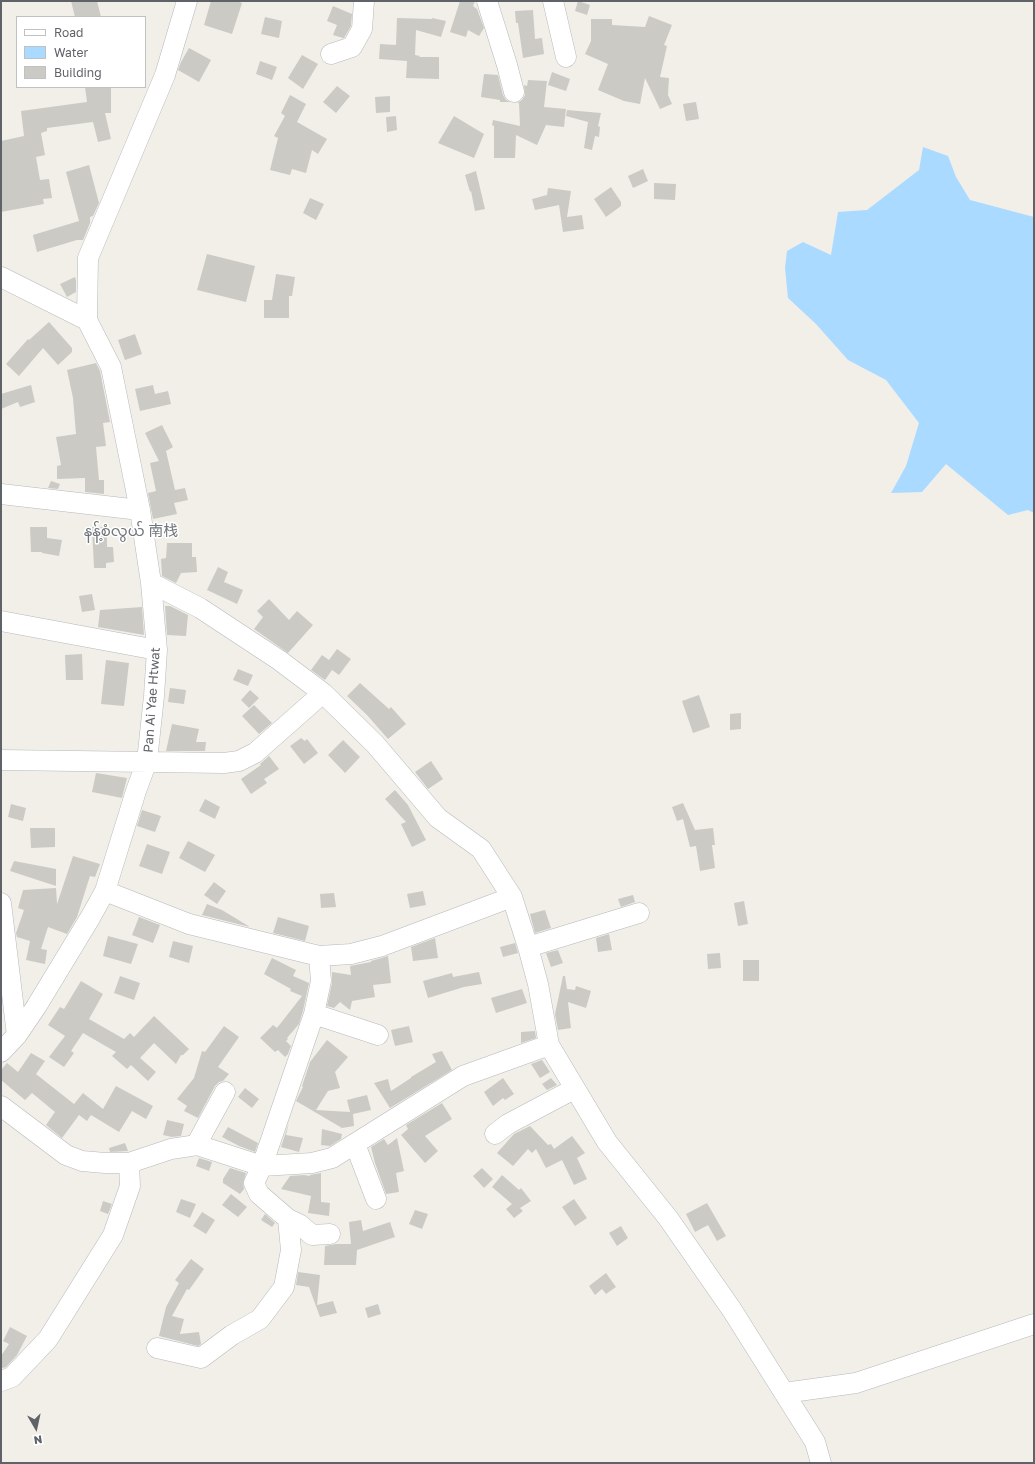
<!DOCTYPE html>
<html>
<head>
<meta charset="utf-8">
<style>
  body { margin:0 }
  #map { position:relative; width:1035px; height:1464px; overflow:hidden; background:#f1efe8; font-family:"Golos Text",sans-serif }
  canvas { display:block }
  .frame { position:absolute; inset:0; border:2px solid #5f6368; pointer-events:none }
  .legend { position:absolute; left:16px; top:16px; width:130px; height:72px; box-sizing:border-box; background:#fff; border:1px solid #bfc1c3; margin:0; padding:5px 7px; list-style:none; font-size:12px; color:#5f6368 }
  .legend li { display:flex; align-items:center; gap:8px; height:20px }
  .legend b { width:20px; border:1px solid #bfc1c3 }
  .north { position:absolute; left:16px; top:1408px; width:40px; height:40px; -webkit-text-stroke:3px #fff; paint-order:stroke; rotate:171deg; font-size:11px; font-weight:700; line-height:16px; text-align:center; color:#5f6368 }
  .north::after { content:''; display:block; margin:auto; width:14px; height:18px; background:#5f6368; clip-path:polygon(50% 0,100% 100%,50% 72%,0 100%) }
</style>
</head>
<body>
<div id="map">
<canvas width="1035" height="1464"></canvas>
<div class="frame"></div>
<ul class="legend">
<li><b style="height:5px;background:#fff"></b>Road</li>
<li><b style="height:11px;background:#aadaff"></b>Water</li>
<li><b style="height:11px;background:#cccac5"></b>Building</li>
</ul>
<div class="north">N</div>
</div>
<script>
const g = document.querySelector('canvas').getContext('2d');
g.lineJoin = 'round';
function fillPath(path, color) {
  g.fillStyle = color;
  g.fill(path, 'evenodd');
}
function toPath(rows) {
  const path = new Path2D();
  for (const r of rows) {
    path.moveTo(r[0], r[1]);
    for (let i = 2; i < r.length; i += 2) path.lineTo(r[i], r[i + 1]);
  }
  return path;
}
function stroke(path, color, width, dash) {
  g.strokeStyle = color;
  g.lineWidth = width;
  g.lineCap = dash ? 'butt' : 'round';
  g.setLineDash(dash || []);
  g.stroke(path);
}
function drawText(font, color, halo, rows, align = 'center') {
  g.font = font + ' "Golos Text","Noto Sans SC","Noto Sans Myanmar",sans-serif';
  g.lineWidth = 3;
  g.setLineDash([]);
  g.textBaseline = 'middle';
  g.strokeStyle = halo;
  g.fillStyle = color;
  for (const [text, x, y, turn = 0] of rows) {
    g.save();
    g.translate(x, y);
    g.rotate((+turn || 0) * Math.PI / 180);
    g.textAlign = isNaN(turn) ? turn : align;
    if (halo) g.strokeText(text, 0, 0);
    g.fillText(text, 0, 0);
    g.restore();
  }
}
fillPath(toPath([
  [923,147,948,156,956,177,970,200,1034,217,1034,513,1028,510,1008,515,946,464,922,492,891,493,906,466,919,423,886,380,848,360,816,324,788,298,785,268,787,251,803,242,831,255,838,212,867,210,919,170]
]), '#aadaff');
fillPath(toPath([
  [71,1,97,1,101,17,75,17],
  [211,1,236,1,242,3,232,34,204,25],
  [460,1,475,1,473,6,477,9,484,28,479,36,468,30,466,37,450,32],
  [578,1,590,5,587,15,575,11],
  [333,6,352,14,351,26,344,38,343,38,333,35,337,25,327,21],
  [533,10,535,39,542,38,544,54,523,58,518,23,516,23,515,11],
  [649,16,672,25,664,45,667,46,660,77,669,78,668,95,672,104,660,109,645,78,640,104,624,101,598,90,608,64,585,54,591,41,591,19,612,19,612,25,645,27],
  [265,17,282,21,279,38,261,34],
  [397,18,432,19,432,18,446,21,441,37,416,30,415,55,420,56,419,57,439,57,439,79,406,78,407,61,379,59,380,44,396,45],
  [189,48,211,60,199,82,178,70,181,62],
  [302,55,318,64,303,89,288,78],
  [260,61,277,67,272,80,256,74],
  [552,72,570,79,566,91,548,85],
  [484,74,498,75,503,95,506,100,510,102,500,102,500,100,481,97],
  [528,80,547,81,544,107,566,109,564,127,546,125,537,145,516,135,515,158,494,158,494,126,492,125,493,120,520,126,519,103,517,103,522,100,525,95,524,85,527,86],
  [337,86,350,96,336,113,323,102],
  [85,87,111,87,111,113,105,113,111,139,98,142,93,122,47,128,47,131,41,133,45,155,36,157,40,180,49,179,52,198,43,199,44,204,1,212,1,141,24,136,21,111,87,102],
  [290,95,306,104,297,122,327,139,318,154,312,150,306,173,292,169,290,175,270,170,278,138,274,136,285,116,281,113],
  [390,96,390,112,376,113,375,97],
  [696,102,699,119,686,121,683,104],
  [567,110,601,113,598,126,600,127,599,137,595,136,592,150,584,148,588,122,566,116],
  [396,116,397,130,387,132,386,117],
  [454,116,484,134,474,158,438,143],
  [89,165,99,203,93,216,90,217,90,223,83,240,77,240,37,252,33,235,79,221,66,172],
  [643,169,648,181,633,188,628,176],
  [476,171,485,209,475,211,471,191,470,192,465,175],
  [654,183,676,184,675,200,654,199],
  [611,187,621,202,621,206,606,217,594,199],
  [548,188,571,191,567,217,582,215,584,229,563,232,559,205,535,210,532,199,547,195],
  [310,198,324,204,316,220,303,213],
  [207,254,255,266,246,302,197,290],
  [276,274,295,277,292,296,289,296,289,318,264,318,264,300,272,300],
  [75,277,76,280,76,292,67,297,60,284],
  [49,322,72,348,72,352,58,365,43,348,19,376,6,364,28,339,29,340],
  [135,334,142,354,125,360,118,340],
  [96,363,100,371,110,422,103,423,106,446,96,447,99,480,104,480,104,494,85,492,85,478,57,479,57,466,61,465,56,437,76,434,73,398,67,370],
  [31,385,35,402,20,407,18,402,1,409,1,394],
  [153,385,155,394,168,391,171,404,140,411,135,389],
  [162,425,173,447,166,451,175,490,185,488,188,500,174,503,177,514,153,519,148,493,156,491,150,463,159,461,145,433],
  [51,481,60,484,58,489,48,488],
  [30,527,47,527,47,538,62,540,59,556,42,553,42,552,31,552],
  [92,527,107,527,107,547,113,547,114,562,106,563,106,568,94,568],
  [167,543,192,543,192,557,196,557,197,572,181,573,176,583,162,576,161,559,166,558],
  [218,567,228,572,224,582,243,590,237,604,207,590],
  [92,594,95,610,82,612,79,596],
  [269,599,289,620,297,611,313,625,288,653,254,629,263,617,257,611],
  [165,606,170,606,188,615,186,636,167,635],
  [142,607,144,635,98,627,100,610],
  [337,649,351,659,339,675,332,670,325,680,311,670,322,655,329,660],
  [82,654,83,680,66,680,65,655],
  [106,660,129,663,124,706,101,704],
  [238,669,253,675,248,686,233,680],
  [360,683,389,709,391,707,406,724,388,739,367,715,347,696],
  [170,688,186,690,184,704,168,702],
  [250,690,259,698,249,708,241,700],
  [699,695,710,727,693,733,682,701],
  [254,705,272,723,259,734,242,716],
  [741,713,741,729,730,730,730,714],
  [172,724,199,729,196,742,206,742,205,751,166,751],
  [301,738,305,741,307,739,318,753,304,764,290,746],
  [343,740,360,757,345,773,328,755],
  [269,756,279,769,264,779,267,783,251,794,241,779,261,765,260,764],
  [431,761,443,779,428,789,415,772],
  [96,773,127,778,122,798,92,792],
  [395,790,408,805,426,840,412,847,401,824,406,822,385,799],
  [205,799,220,807,215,819,199,811],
  [683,803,695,830,713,828,715,845,712,845,715,868,700,871,696,846,690,847,683,819,677,821,672,807],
  [11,804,26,808,23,821,8,817],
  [142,810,161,816,155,832,137,826],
  [30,828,55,828,55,847,31,848],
  [188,841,215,855,205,872,179,858],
  [147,844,170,852,162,874,139,866],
  [73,856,100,864,95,877,90,876,77,917,67,934,48,927,41,949,47,950,45,964,26,960,30,941,17,937,16,933,24,910,18,908,23,890,56,888,57,904],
  [14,861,56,869,56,886,10,871],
  [214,882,226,891,217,904,204,895],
  [423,891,426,905,410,908,407,894],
  [334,893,336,907,321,908,320,894],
  [633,895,635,902,621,907,618,899],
  [744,901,748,924,738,926,734,903],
  [207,904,222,910,250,927,202,915],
  [545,910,551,928,535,933,530,914],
  [139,917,160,925,153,943,132,935],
  [278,917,309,926,305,941,273,933],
  [609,934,612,950,598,952,596,938],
  [108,936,138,944,131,964,103,956],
  [435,938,438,958,413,961,411,947],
  [173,941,193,946,189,963,169,957],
  [515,943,518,953,503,957,500,947],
  [558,950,563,963,551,967,546,953],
  [720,953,721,968,708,969,707,954],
  [388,956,391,983,373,985,375,997,352,1001,350,1010,340,1002,334,1008,327,1006,332,983,332,972,351,975,350,966,371,962,371,961],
  [272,958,296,970,293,976,309,983,303,1011,299,1024,287,1038,288,1039,286,1041,291,1046,288,1054,285,1057,278,1050,275,1052,260,1038,273,1025,277,1028,302,996,290,991,291,989,264,974],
  [743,960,759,960,759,981,743,981],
  [479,972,482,984,464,987,428,998,423,981,452,973,453,977],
  [120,976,140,983,134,1000,114,993],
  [563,976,565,976,567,989,575,990,576,986,591,991,586,1008,568,1002,571,1028,558,1030,555,1014],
  [81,981,103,994,89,1019,124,1039,130,1033,134,1037,154,1016,189,1049,183,1055,181,1055,176,1064,154,1043,140,1058,156,1072,148,1081,131,1065,127,1069,112,1056,116,1052,83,1033,71,1051,74,1053,64,1067,49,1057,65,1036,48,1025,60,1007,64,1009],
  [522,989,527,1003,496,1013,491,998],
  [224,1026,239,1037,218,1067,229,1074,223,1081,219,1082,215,1086,198,1118,184,1111,187,1106,177,1099,194,1078,202,1051,205,1052],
  [409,1026,413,1042,395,1046,391,1030],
  [535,1031,536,1038,521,1043,521,1032],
  [327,1040,348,1057,335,1072,340,1088,328,1091,316,1110,350,1112,347,1100,367,1095,371,1110,353,1114,354,1126,342,1128,296,1101,303,1087,302,1086,310,1062],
  [442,1051,452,1070,390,1108,374,1083,388,1079,391,1091,411,1078,411,1077,436,1062,432,1054],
  [31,1053,45,1061,36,1074,74,1104,83,1093,103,1109,116,1086,153,1106,146,1119,132,1111,119,1132,91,1115,87,1121,79,1115,62,1138,46,1125,55,1112,32,1093,25,1100,1,1080,1,1070,7,1063,18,1072],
  [542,1060,550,1072,540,1078,531,1064],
  [503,1078,514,1094,505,1100,503,1098,493,1106,484,1092],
  [551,1078,557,1085,547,1090,542,1084],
  [245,1088,259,1099,252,1108,238,1097],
  [442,1103,452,1119,425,1136,438,1151,425,1163,401,1135,408,1129,406,1125],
  [167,1120,184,1124,181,1136,172,1137,163,1135],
  [289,1122,286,1135,303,1138,299,1152,281,1147],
  [530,1126,548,1145,551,1144,554,1149,572,1136,585,1153,577,1158,587,1179,574,1185,562,1160,546,1168,536,1149,532,1153,528,1149,513,1166,497,1153,514,1134],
  [228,1127,258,1143,255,1152,239,1146,222,1137],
  [322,1129,342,1134,341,1139,330,1146,321,1145],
  [397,1138,404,1171,396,1173,399,1192,386,1194,375,1163,371,1147,384,1139,388,1145],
  [125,1143,128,1151,110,1152,109,1148],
  [199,1158,212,1162,209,1171,196,1166],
  [230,1168,246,1173,243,1183,244,1189,240,1194,223,1183,223,1179],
  [482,1168,493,1179,484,1188,473,1176],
  [321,1173,321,1202,330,1203,329,1216,308,1213,311,1196,281,1189,290,1176,304,1175,310,1176,310,1175],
  [502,1175,519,1190,521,1188,531,1201,520,1208,523,1211,514,1218,506,1209,512,1204,492,1187],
  [231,1194,247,1207,238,1217,222,1205],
  [181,1199,196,1204,190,1218,176,1212],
  [574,1199,587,1218,575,1226,562,1207],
  [103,1201,112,1204,108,1214,100,1211],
  [707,1203,726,1236,717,1241,708,1225,695,1232,686,1214],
  [415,1210,428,1214,422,1229,409,1224],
  [202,1212,215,1220,206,1234,193,1226],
  [265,1214,275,1223,272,1227,261,1220],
  [361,1220,363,1231,390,1222,395,1237,357,1250,356,1265,324,1265,325,1246,336,1244,351,1244,349,1222],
  [621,1226,628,1238,617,1246,609,1233],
  [191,1259,204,1269,189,1290,187,1289,172,1316,184,1319,180,1334,199,1332,201,1344,198,1346,159,1336,166,1307,179,1283,175,1280],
  [298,1272,320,1275,317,1305,333,1301,337,1313,320,1317,309,1287,296,1285],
  [606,1273,616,1287,606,1294,602,1289,595,1295,589,1286],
  [378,1304,381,1314,368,1318,365,1308],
  [10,1327,27,1336,17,1355,6,1367,3,1368,1,1367,1,1356,9,1344,3,1341]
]), '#cccac5');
const minor = toPath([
  [487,1,507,65,514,92],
  [553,1,566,57],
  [331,54,352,47,362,29,364,1],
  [1,277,87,320,111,367,140,510,151,583,157,650,154,696,147,761,136,791,105,891,90,918,36,1007,17,1035,1,1052],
  [87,320,88,258,165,75,187,1],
  [1,494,140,510],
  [151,583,200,608,279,660,323,693,375,744,438,818,481,849,512,897,528,947,538,984,549,1045,607,1142,668,1218,732,1310,815,1442,821,1463],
  [1,621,157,650],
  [1,760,224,763,239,761,255,753,323,693],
  [105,891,189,924,319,956,351,954,382,946,512,897],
  [1,903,17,1035],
  [528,947,639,913],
  [319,956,321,981,314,1014,262,1166,254,1183,259,1194,288,1219,299,1224,312,1235,330,1234],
  [314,1014,378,1035],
  [1,1106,66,1155,82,1161,105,1163,129,1163,171,1149,197,1145,262,1166,312,1163,332,1158,463,1076,549,1045],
  [495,1134,508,1124,574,1089],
  [355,1144,376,1199],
  [196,1145,225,1092],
  [157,1348,201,1358,232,1335,260,1319,284,1287,291,1250,288,1219],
  [1,1381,12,1377,48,1339,113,1235,130,1186,129,1163],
  [784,1393,856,1383,1034,1324]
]);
stroke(minor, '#b5b8bc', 21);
stroke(minor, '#fff', 20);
drawText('13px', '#5f6368', '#fff', [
  ["Pan Ai Yae Htwat",152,700,-86]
]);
drawText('15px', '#70757a', '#fff', [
  ["နန့်စံလွယ် 南栈",131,531]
]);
</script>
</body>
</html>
